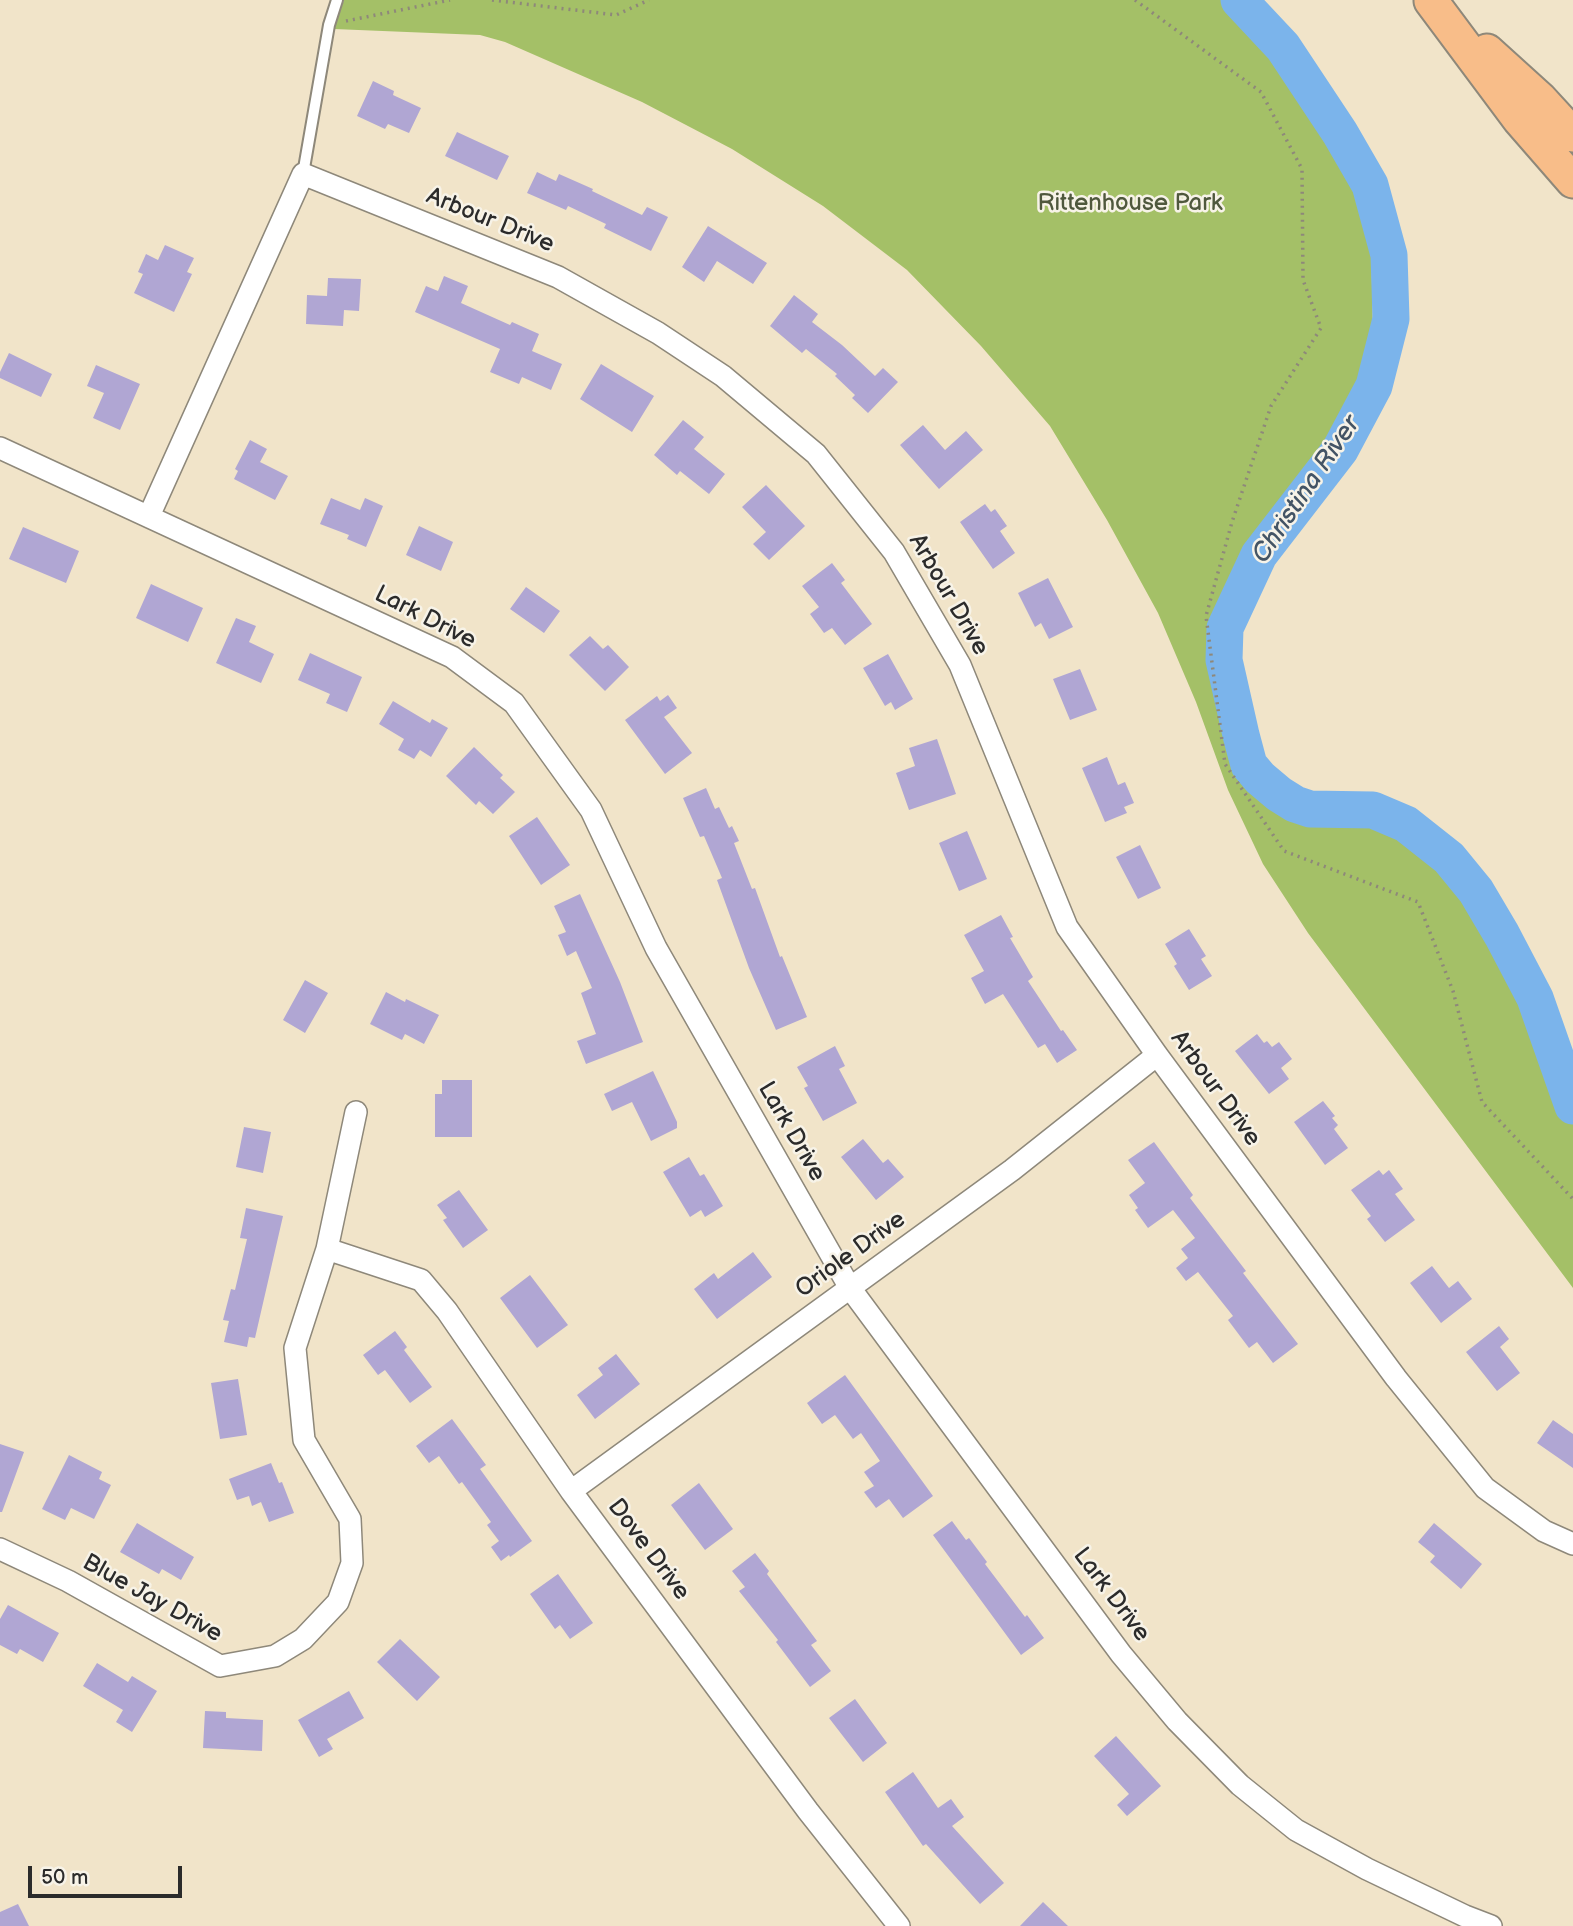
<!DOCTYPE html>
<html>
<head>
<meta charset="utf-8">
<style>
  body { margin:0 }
  #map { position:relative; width:1573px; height:1926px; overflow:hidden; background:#f1e4c9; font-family:"Balsamiq Sans",sans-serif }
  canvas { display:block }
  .scale { position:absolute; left:28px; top:1866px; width:154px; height:32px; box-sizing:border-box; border:4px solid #2b2b2b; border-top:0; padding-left:9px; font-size:21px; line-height:24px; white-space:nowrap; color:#2b2b2b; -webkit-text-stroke:5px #f7f3e8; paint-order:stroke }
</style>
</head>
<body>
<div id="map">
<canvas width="1573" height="1926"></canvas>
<div class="scale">50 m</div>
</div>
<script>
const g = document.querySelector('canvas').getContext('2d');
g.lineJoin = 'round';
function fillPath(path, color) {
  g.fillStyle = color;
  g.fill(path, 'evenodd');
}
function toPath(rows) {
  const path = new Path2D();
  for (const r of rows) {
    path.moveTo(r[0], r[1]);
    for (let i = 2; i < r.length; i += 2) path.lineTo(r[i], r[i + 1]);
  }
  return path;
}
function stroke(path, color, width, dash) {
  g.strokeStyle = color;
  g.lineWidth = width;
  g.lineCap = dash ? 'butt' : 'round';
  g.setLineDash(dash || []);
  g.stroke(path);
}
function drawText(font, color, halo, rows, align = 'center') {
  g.font = font + ' "Balsamiq Sans",sans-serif';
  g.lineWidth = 5;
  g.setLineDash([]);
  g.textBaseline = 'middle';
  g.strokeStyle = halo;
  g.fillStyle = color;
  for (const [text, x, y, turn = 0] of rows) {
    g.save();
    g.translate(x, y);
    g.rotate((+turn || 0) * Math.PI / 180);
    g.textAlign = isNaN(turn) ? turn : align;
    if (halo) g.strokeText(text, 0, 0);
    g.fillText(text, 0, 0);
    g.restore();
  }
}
fillPath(toPath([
  [344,0,1233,0,1370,185,1374,386,1340,450,1259,555,1225,628,1224,660,1241,735,1249,765,1260,778,1279,794,1295,804,1310,809,1373,810,1406,824,1449,858,1476,891,1502,935,1535,998,1573,1106,1573,1288,1308,933,1263,864,1228,790,1196,702,1158,613,1107,520,1050,426,981,346,907,270,823,206,732,149,642,102,505,42,480,35,334,29]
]), '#a4c067');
stroke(toPath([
  [1239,0,1283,47,1340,133,1370,185,1389,255,1391,319,1374,386,1340,450,1259,555,1225,628,1224,660,1241,735,1249,765,1260,778,1279,794,1295,804,1310,809,1373,810,1406,824,1449,858,1476,891,1502,935,1535,998,1573,1106]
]), '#7bb4eb', 37);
fillPath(toPath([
  [373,81,394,91,393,95,421,108,409,133,388,124,385,129,357,116],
  [457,132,509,156,497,180,445,156],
  [537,172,556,181,559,174,593,189,592,191,642,215,647,207,668,217,651,251,604,228,606,224,568,206,566,210,527,193],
  [708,226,767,263,753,284,717,261,704,282,682,267],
  [165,245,194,258,187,272,192,274,174,312,134,293,143,274,138,272,146,254,158,260],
  [444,276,468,286,461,303,510,325,512,322,539,334,532,351,562,364,551,390,522,377,519,384,490,372,500,349,415,312,426,286,438,291],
  [328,278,361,279,359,311,344,310,343,326,306,324,307,295,327,296],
  [794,295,818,314,812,322,842,345,875,376,883,368,898,382,868,413,852,398,855,395,835,376,837,374,806,349,802,353,770,326],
  [9,353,52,374,41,397,0,378,0,372],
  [601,364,654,396,632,432,580,399],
  [96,365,140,384,120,430,93,418,104,393,87,386],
  [683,420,704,437,694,449,725,474,709,494,680,471,677,475,654,455],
  [923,425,945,450,966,431,983,450,939,489,900,445],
  [250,440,267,449,260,462,288,476,275,500,234,479,238,471,235,469],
  [766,485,805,526,769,560,753,544,766,532,742,507],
  [331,498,360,510,365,498,383,506,366,547,347,539,349,535,320,524],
  [985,504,991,512,995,509,1007,526,1000,531,1015,553,993,569,960,522],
  [419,526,453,542,441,571,406,555],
  [23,527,79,551,66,583,9,559],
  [832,563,845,580,841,583,872,624,845,645,832,628,824,633,810,614,819,607,802,586],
  [1048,578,1073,627,1049,639,1041,623,1035,627,1018,593],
  [151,584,203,608,188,642,136,618],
  [526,587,560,611,544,633,510,609],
  [236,618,256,626,249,642,274,654,261,683,216,663],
  [590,636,603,649,608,645,629,667,605,691,569,655],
  [310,653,362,677,347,712,326,703,330,694,298,680],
  [888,654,913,699,895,710,891,702,885,706,863,668],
  [1080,669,1097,710,1070,720,1053,679],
  [668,695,677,708,664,717,692,753,665,774,625,720,657,696,660,701],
  [393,701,430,723,432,719,448,728,431,757,420,750,414,759,398,750,404,739,379,724],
  [937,739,956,794,909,810,896,773,915,766,909,748],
  [474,747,503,775,500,778,515,792,493,814,479,801,476,805,446,776],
  [1107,757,1118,785,1125,782,1134,803,1124,807,1127,813,1105,822,1082,768],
  [706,788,715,809,719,807,729,828,732,826,739,841,734,843,752,889,755,888,780,957,782,956,807,1017,776,1030,749,968,717,880,722,878,704,836,700,837,683,798],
  [537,817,570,865,541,885,509,836],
  [967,831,987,879,959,891,939,843],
  [1140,845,1161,888,1138,899,1116,857],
  [580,894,620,982,643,1042,586,1064,577,1041,596,1034,581,993,592,988,576,951,567,956,558,935,566,932,554,906],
  [1001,915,1013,937,1010,938,1033,977,1028,981,1061,1031,1063,1030,1077,1050,1057,1063,1045,1044,1038,1048,1003,994,985,1004,971,978,984,971,964,935],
  [1189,929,1206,956,1201,959,1212,976,1189,990,1174,966,1177,964,1165,944],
  [305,980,328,993,305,1033,283,1020],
  [386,992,405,1002,406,999,439,1015,424,1044,405,1034,402,1040,370,1024],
  [1257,1034,1264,1043,1267,1041,1272,1047,1279,1042,1292,1059,1281,1068,1289,1079,1269,1094,1235,1051],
  [835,1046,845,1066,839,1069,857,1103,823,1121,804,1088,808,1086,797,1067],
  [653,1071,677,1122,677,1128,651,1141,632,1102,612,1111,604,1094],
  [442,1080,472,1080,472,1137,435,1137,435,1094,442,1094],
  [1323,1101,1335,1116,1332,1118,1338,1125,1334,1129,1348,1148,1325,1165,1294,1122],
  [244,1127,271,1132,263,1173,236,1167],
  [863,1139,883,1163,888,1159,904,1177,876,1200,841,1157],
  [1154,1142,1193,1195,1190,1198,1246,1271,1243,1273,1298,1344,1273,1363,1257,1342,1249,1348,1228,1320,1233,1316,1198,1272,1186,1281,1176,1268,1188,1258,1181,1249,1195,1238,1173,1210,1148,1228,1135,1210,1138,1208,1129,1195,1145,1183,1128,1160],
  [689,1157,700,1176,704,1174,723,1206,705,1217,701,1210,690,1217,663,1172],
  [1379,1170,1383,1175,1389,1170,1403,1189,1395,1194,1415,1220,1385,1242,1367,1219,1371,1216,1351,1190],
  [459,1190,488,1230,463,1248,443,1220,447,1218,437,1205],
  [246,1208,283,1216,255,1338,249,1337,247,1347,224,1342,229,1321,223,1320,231,1289,235,1290,247,1239,240,1238],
  [753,1252,772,1277,717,1319,694,1289,714,1273,718,1279],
  [1432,1266,1449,1288,1458,1281,1472,1299,1441,1323,1410,1283],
  [530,1275,568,1325,537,1348,500,1298],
  [1499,1326,1509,1339,1500,1347,1520,1373,1497,1391,1466,1352],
  [395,1331,407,1347,404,1350,432,1387,410,1403,385,1370,378,1375,363,1355],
  [616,1354,640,1384,595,1419,577,1395,603,1375,598,1368],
  [845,1375,933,1496,903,1518,889,1499,876,1508,864,1492,874,1486,864,1472,880,1461,861,1433,853,1439,835,1415,822,1424,807,1403],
  [238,1379,247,1435,220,1439,211,1383],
  [452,1419,486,1465,480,1469,532,1541,510,1557,509,1555,501,1561,491,1547,499,1541,487,1525,491,1522,462,1482,459,1484,439,1456,429,1463,416,1446],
  [1553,1420,1573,1434,1573,1468,1537,1443],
  [0,1444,24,1452,2,1512,0,1512],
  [69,1455,102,1472,99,1479,111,1485,94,1519,71,1508,65,1520,42,1509],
  [271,1463,279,1483,282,1482,294,1513,269,1522,261,1502,252,1506,249,1496,237,1500,229,1479],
  [699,1483,733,1529,705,1550,671,1505],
  [952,1521,966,1540,969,1538,987,1562,985,1564,1025,1617,1027,1615,1044,1638,1021,1655,933,1535],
  [137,1523,194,1557,181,1580,162,1569,159,1574,120,1552],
  [1434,1523,1482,1564,1461,1589,1430,1562,1435,1556,1418,1542],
  [755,1553,769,1571,767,1574,817,1641,811,1645,831,1671,810,1687,776,1642,778,1640,739,1591,745,1587,732,1571],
  [558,1574,593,1623,570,1639,560,1625,555,1629,530,1594],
  [8,1605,59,1633,43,1662,20,1649,17,1654,0,1645,0,1619],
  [400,1639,440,1677,417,1701,377,1662],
  [97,1663,128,1682,132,1676,157,1691,132,1732,116,1722,123,1710,83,1686],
  [349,1691,364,1718,327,1739,333,1749,319,1757,298,1720],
  [855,1699,887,1743,863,1762,829,1718],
  [205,1711,226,1712,226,1718,263,1720,262,1751,203,1748],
  [1116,1736,1161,1786,1127,1816,1117,1805,1129,1794,1094,1756],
  [913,1772,938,1808,951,1799,964,1817,952,1826,1004,1883,980,1904,926,1844,923,1846,885,1792],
  [1043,1902,1068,1926,1020,1926],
  [18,1904,29,1926,0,1926,0,1912]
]), '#b0a6d3');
const lane = toPath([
  [303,174,329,25,337,0]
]);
const street = toPath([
  [0,448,452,657,514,703,591,810,656,948,850,1288,1121,1654,1177,1721,1240,1785,1296,1830,1367,1869,1465,1916,1491,1926],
  [149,516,303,174,558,277,658,333,723,376,816,454,894,552,960,665,1067,927,1157,1055,1396,1378,1485,1488,1544,1531,1573,1544],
  [327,1249,421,1280,447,1311,571,1491,808,1811,899,1926],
  [571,1491,1012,1170,1157,1055],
  [0,1549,68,1581,220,1666,275,1656,303,1639,338,1602,352,1563,350,1519,304,1440,295,1348,327,1249,356,1112]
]);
const primary = toPath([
  [1431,1,1519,119,1573,181],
  [1487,51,1540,99,1573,135]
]);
stroke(lane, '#8e887a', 14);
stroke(street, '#8e887a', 24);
stroke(primary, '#8e887a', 37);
stroke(toPath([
  [492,0,616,15,649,0],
  [1135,0,1261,92,1302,169,1303,280,1321,328,1271,406,1232,522,1206,616,1225,764,1284,851,1418,902,1453,991,1482,1102,1573,1199],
  [346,21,450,0]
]), '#8e887a', 3.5, [2, 5]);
stroke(lane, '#fff', 10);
stroke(street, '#fff', 21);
stroke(primary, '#f8bd89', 33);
drawText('24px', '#4f583d', '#f7f3e8', [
  ["Rittenhouse Park",1130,204]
]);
drawText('24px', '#2b2b2b', '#f7f3e8', [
  ["Arbour Drive",490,221,22],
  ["Arbour Drive",948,595,60],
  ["Lark Drive",425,618,27],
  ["Arbour Drive",1215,1089,54],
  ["Lark Drive",791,1132,60],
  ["Oriole Drive",851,1255,-36],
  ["Dove Drive",648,1550,53],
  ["Lark Drive",1111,1595,53],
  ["Blue Jay Drive",152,1599,29]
]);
drawText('italic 26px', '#435465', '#f7f3e8', [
  ["Christina River",1307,490,-56]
]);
</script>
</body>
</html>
